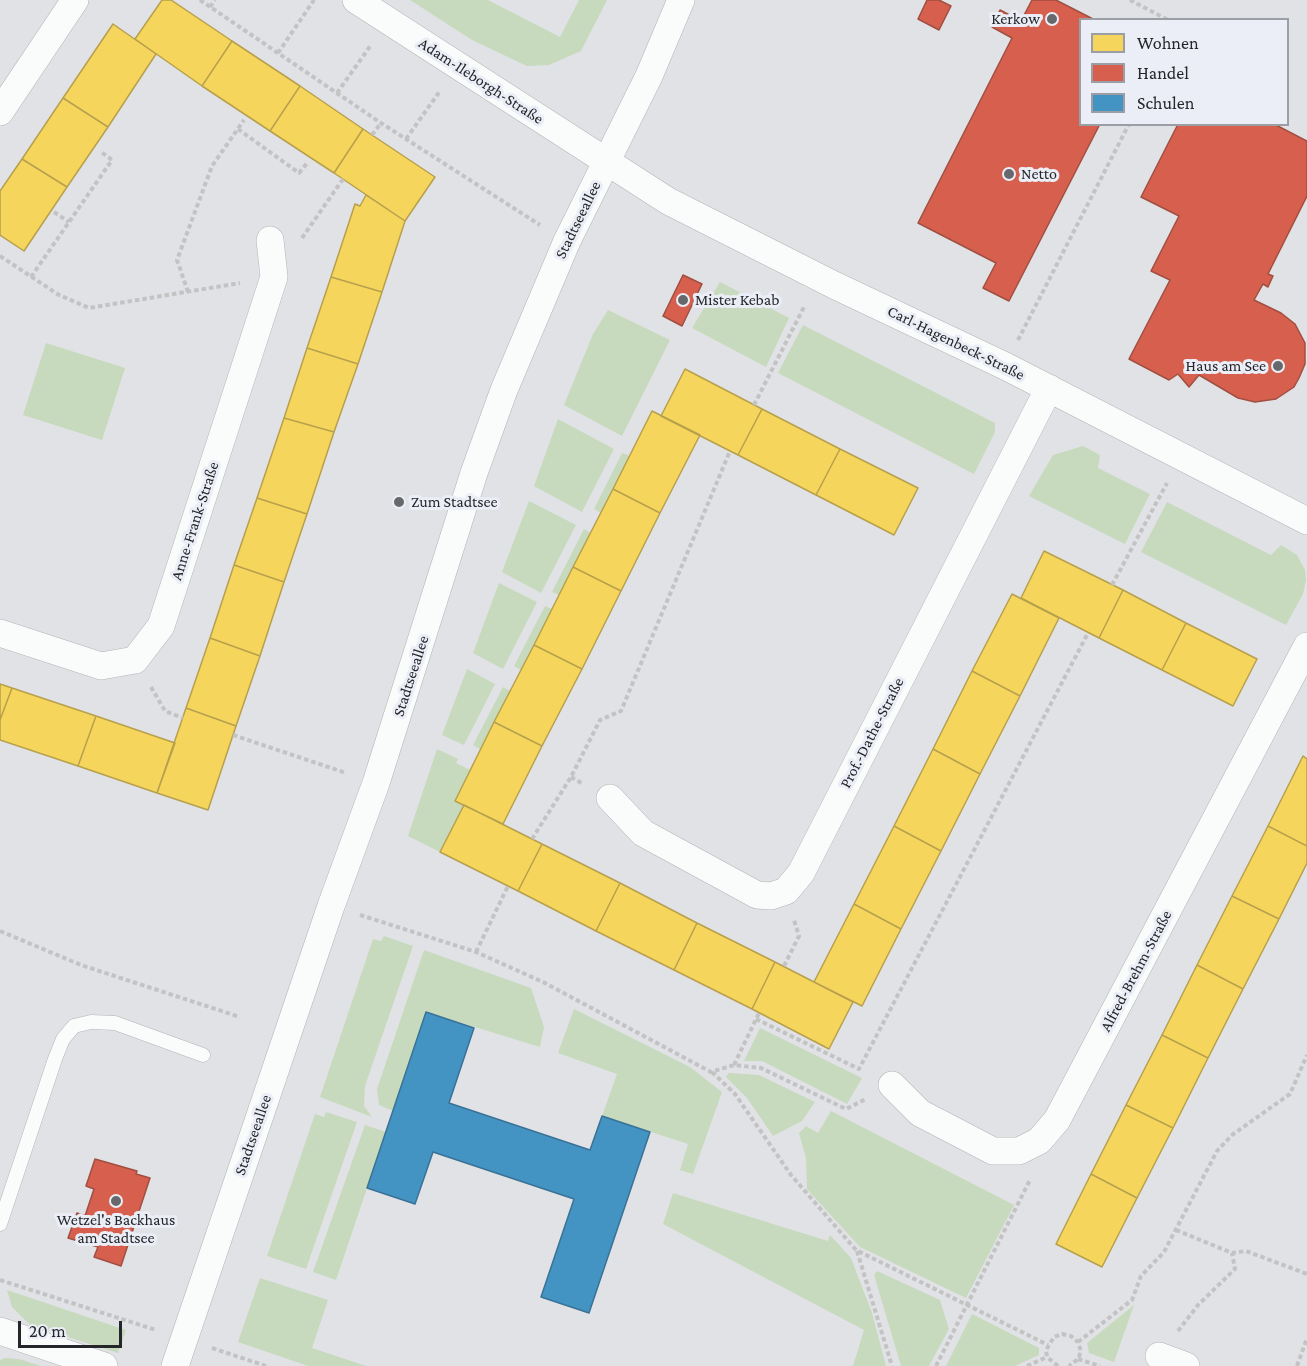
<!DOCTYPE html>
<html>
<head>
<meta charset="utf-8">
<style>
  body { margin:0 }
  #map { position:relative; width:1307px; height:1366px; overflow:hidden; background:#e1e2e6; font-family:"Crimson Pro",serif }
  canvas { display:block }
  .legend { position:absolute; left:1079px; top:18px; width:210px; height:108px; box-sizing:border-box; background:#ebeef7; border:2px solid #9c9ea5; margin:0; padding:8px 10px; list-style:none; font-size:18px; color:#252629 }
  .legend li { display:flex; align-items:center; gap:12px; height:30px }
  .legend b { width:30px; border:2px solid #9c9ea5 }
  .scale { position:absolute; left:18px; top:1321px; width:104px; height:27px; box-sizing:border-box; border:3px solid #252629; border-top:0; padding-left:8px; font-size:18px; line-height:21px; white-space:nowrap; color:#252629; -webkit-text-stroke:4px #ebeef7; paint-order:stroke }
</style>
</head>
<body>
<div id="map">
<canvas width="1307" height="1366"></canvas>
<ul class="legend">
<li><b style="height:16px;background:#f6d55c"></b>Wohnen</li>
<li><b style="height:16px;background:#d6604d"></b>Handel</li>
<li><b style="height:16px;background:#4393c3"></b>Schulen</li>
</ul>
<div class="scale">20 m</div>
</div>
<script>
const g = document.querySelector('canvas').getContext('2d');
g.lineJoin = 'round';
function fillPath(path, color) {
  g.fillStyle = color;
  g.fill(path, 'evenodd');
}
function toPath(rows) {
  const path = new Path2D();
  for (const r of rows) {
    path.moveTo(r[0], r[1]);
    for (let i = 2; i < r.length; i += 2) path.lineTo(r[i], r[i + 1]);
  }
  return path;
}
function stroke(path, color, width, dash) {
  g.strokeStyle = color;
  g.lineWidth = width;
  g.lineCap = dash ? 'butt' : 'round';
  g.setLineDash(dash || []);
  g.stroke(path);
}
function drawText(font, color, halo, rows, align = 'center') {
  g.font = font + ' "Crimson Pro",serif';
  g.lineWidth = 6;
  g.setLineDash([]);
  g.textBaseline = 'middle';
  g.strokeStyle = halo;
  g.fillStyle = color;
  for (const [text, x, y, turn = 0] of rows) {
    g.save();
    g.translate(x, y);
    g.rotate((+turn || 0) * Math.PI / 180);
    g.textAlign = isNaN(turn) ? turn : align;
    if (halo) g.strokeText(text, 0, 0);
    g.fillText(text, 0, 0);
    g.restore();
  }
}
fillPath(toPath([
  [410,0,488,0,560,37,579,0,607,0,581,51,549,65,527,66,472,40],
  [720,282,789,318,766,367,692,328],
  [608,310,670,340,622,436,564,405,593,334],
  [803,325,995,423,995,432,974,474,778,373],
  [46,343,125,368,102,440,23,415],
  [558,419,614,449,582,512,534,486],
  [1083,446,1100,455,1098,468,1150,494,1125,544,1029,496,1053,455],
  [622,453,630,456,601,513,594,509],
  [529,501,576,525,541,593,502,572],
  [1167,502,1271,555,1281,545,1297,555,1305,570,1306,580,1303,594,1286,625,1141,552],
  [584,529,591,533,559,595,552,592],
  [499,583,537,602,503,669,473,653],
  [545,606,552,609,521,670,514,666],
  [467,669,495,684,464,745,442,735],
  [503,687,510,691,481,750,473,745],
  [437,749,458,759,456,763,470,770,455,800,464,805,440,852,408,836],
  [384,936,413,946,365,1086,364,1106,372,1117,320,1097,373,939,381,941],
  [424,950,531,988,544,1027,540,1047,426,1012,393,1111,379,1105,377,1089],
  [574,1009,690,1067,722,1092,693,1174,680,1170,688,1144,602,1116,617,1074,558,1053],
  [760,1028,862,1078,847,1104,762,1061,744,1061],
  [729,1073,759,1075,815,1102,802,1121,773,1136,747,1098,726,1077],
  [831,1111,1014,1205,966,1298,860,1247,807,1189,806,1158,799,1133,806,1126,818,1133],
  [326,1112,357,1122,306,1269,267,1256,315,1114,324,1117],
  [365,1125,386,1132,336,1280,313,1272],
  [673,1193,828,1241,830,1235,851,1258,872,1313,886,1366,853,1366,864,1330,663,1224],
  [877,1271,940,1300,949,1329,929,1366,901,1366,874,1275],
  [260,1278,328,1300,312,1348,366,1366,308,1366,238,1342],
  [7,1290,126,1330,118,1353,30,1325,12,1307],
  [1134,1305,1114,1362,1089,1353,1087,1343],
  [972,1314,1039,1348,1039,1355,1015,1366,946,1366],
  [5,1358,19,1359,41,1366,0,1366,0,1360]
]), '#c7dabd');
const homes = toPath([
  [162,0,171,0,232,41,202,86,135,39,162,0],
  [113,24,156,54,108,127,63,98,113,24],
  [232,41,300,86,270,131,202,86,232,41],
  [300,86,363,129,334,173,270,131,300,86],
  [63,98,108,127,67,187,22,159,63,98],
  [363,129,435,177,405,221,334,173,363,129],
  [22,159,67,187,24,251,0,235,0,191,22,159],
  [366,195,405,221,382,292,331,277,355,204,360,206,366,195],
  [331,277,382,292,358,364,307,348,331,277],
  [307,348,358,364,334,432,284,418,307,348],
  [685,369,762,409,738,455,661,416,685,369],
  [762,409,840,449,816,495,738,455,762,409],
  [652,411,700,435,660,513,613,489,652,411],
  [284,418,334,432,307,514,257,498,284,418],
  [840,449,918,488,894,535,816,495,840,449],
  [613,489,660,513,621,591,573,567,613,489],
  [257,498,307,514,284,582,234,565,257,498],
  [1044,551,1123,590,1099,638,1021,598,1044,551],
  [234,565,284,582,260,656,210,638,234,565],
  [573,567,621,591,582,669,534,645,573,567],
  [1123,590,1186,623,1162,670,1099,638,1123,590],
  [1012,594,1059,618,1020,696,972,671,1012,594],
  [1186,623,1257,659,1233,706,1162,670,1186,623],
  [210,638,260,656,236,726,186,708,210,638],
  [534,645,582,669,542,746,494,722,534,645],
  [972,671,1020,696,980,774,933,749,972,671],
  [0,684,12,688,0,720,0,684],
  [12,688,96,716,78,766,0,740,0,720,12,688],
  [186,708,236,726,208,810,157,793,186,708],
  [96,716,175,743,157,793,78,766,96,716],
  [494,722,542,746,503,824,455,801,494,722],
  [933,749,980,774,941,851,894,826,933,749],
  [1303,756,1307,759,1307,846,1268,826,1303,756],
  [464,805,542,844,518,891,440,852,464,805],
  [894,826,941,851,901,929,854,904,894,826],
  [1268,826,1307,846,1307,863,1279,919,1232,896,1268,826],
  [542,844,620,883,596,931,518,891,542,844],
  [620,883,697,923,674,970,596,931,620,883],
  [1232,896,1279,919,1243,989,1197,965,1232,896],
  [854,904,901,929,862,1006,814,982,854,904],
  [697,923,775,962,752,1009,674,970,697,923],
  [775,962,853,1002,829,1049,752,1009,775,962],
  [1197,965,1243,989,1208,1058,1162,1035,1197,965],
  [1162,1035,1208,1058,1173,1128,1126,1105,1162,1035],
  [1126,1105,1173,1128,1137,1198,1091,1174,1126,1105],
  [1091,1174,1137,1198,1102,1267,1056,1244,1091,1174]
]);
fillPath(homes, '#f6d55c');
stroke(homes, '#b7a04d', 1.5);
const shops = toPath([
  [927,0,939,0,951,6,939,30,918,19,927,0],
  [1032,0,1056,0,1095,20,1080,20,1080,124,1100,124,1009,301,983,288,996,263,918,223,1012,38,992,27,1000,10,1021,21,1032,0],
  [1178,124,1274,124,1307,141,1307,196,1268,274,1273,276,1268,287,1263,284,1254,300,1281,313,1295,324,1305,343,1305,364,1299,378,1294,387,1276,399,1255,402,1238,398,1199,375,1189,387,1178,374,1169,380,1129,359,1170,280,1151,271,1179,216,1141,197,1178,124],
  [683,275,702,284,682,326,663,316,683,275],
  [95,1159,137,1171,136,1174,150,1178,121,1266,94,1257,98,1247,68,1238,77,1213,85,1216,94,1189,86,1186,95,1159]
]);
fillPath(shops, '#d6604d');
stroke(shops, '#a14f42', 1.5);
const schools = toPath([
  [426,1012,474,1028,449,1103,590,1150,602,1116,650,1132,589,1313,541,1297,574,1199,433,1152,415,1204,367,1188,426,1012]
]);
fillPath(schools, '#4393c3');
stroke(schools, '#3a7295', 1.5);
const service = toPath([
  [0,1224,55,1059,63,1039,74,1026,91,1022,115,1023,203,1055]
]);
const minor = toPath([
  [356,0,668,201,834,285,1005,366,1307,521],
  [0,112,75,0],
  [0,633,101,666,135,660,161,626,274,277,270,240],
  [610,798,643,833,757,895,771,896,786,891,801,873,1049,388],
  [892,1085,920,1113,993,1151,1019,1151,1039,1141,1057,1120,1307,646],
  [0,1331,104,1366],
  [1159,1356,1186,1366],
  [175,1366,331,906,376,783,474,473,504,390,567,241,649,76,681,0]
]);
stroke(service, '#b2b3b6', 15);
stroke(minor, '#b2b3b6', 28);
stroke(toPath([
  [200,0,381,123,540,225],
  [1130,0,1168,20],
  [210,7,215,0],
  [278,53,314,0],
  [337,93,371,45],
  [238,129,299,173,308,162],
  [372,135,381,123],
  [406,139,440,91],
  [54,212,69,222],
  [302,238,343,179],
  [0,256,59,295,89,308,240,283],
  [31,277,112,160,101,152],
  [188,292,177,260,212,166,244,120],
  [1018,340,1129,124],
  [754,405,805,305],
  [1112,585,1167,483],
  [151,687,165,711,183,718],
  [233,735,346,773],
  [571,777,583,784],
  [532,839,571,777,600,720,621,711,730,451],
  [360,915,476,952,543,982,711,1072,734,1065,761,1068,846,1109,866,1099],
  [0,931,81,965,240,1017],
  [476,952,508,886],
  [784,966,799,936,794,920],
  [756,1019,859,1069,1088,633],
  [734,1065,759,1013],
  [712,1072,735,1094,791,1175,856,1250,1048,1345],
  [1176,1230,1232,1253,1246,1251,1307,1274],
  [857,1251,892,1366],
  [0,1280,156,1330],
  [1178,1331,1198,1305,1235,1269,1232,1253],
  [1078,1342,1132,1300,1141,1276,1164,1252,1217,1151,1232,1135,1290,1094,1307,1055],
  [212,1348,266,1366],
  [1078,1359,1100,1366],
  [936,1366,1030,1180],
  [1027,1366,1047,1357],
  [1058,1366,1047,1357,1046,1350,1054,1337,1062,1334,1071,1336,1078,1342,1081,1351,1078,1359,1069,1366],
  [1297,1366,1307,1338]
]), '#c3c3c4', 4, [4.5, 3]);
stroke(service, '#fafbfb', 14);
stroke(minor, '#fafbfb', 27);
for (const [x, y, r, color] of [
  [1052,19,6,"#67686b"],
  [1009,174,6,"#67686b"],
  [683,300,6,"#67686b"],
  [1278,366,6,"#67686b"],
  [399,502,6,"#67686b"],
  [116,1201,6,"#67686b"]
]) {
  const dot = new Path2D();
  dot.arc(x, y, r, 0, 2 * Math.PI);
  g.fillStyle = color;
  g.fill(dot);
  stroke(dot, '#ebeef7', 2);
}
drawText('16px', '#252629', '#ebeef7', [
  ["Kerkow",1040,19,"right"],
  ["Netto",1021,174],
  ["Mister Kebab",695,300],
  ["Haus am See",1266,366,"right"],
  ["Zum Stadtsee",411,502],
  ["Wetzel's Backhaus",116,1220,"center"],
  ["am Stadtsee",116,1238,"center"]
], 'left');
drawText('16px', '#252629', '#ebeef7', [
  ["Adam-Ileborgh-Straße",481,81,33],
  ["Stadtseeallee",578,220,-64],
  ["Carl-Hagenbeck-Straße",956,343,26],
  ["Anne-Frank-Straße",195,521,-72],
  ["Stadtseeallee",411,676,-72],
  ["Prof.-Dathe-Straße",872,733,-63],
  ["Alfred-Brehm-Straße",1136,971,-62],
  ["Stadtseeallee",253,1135,-71]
]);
</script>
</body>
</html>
